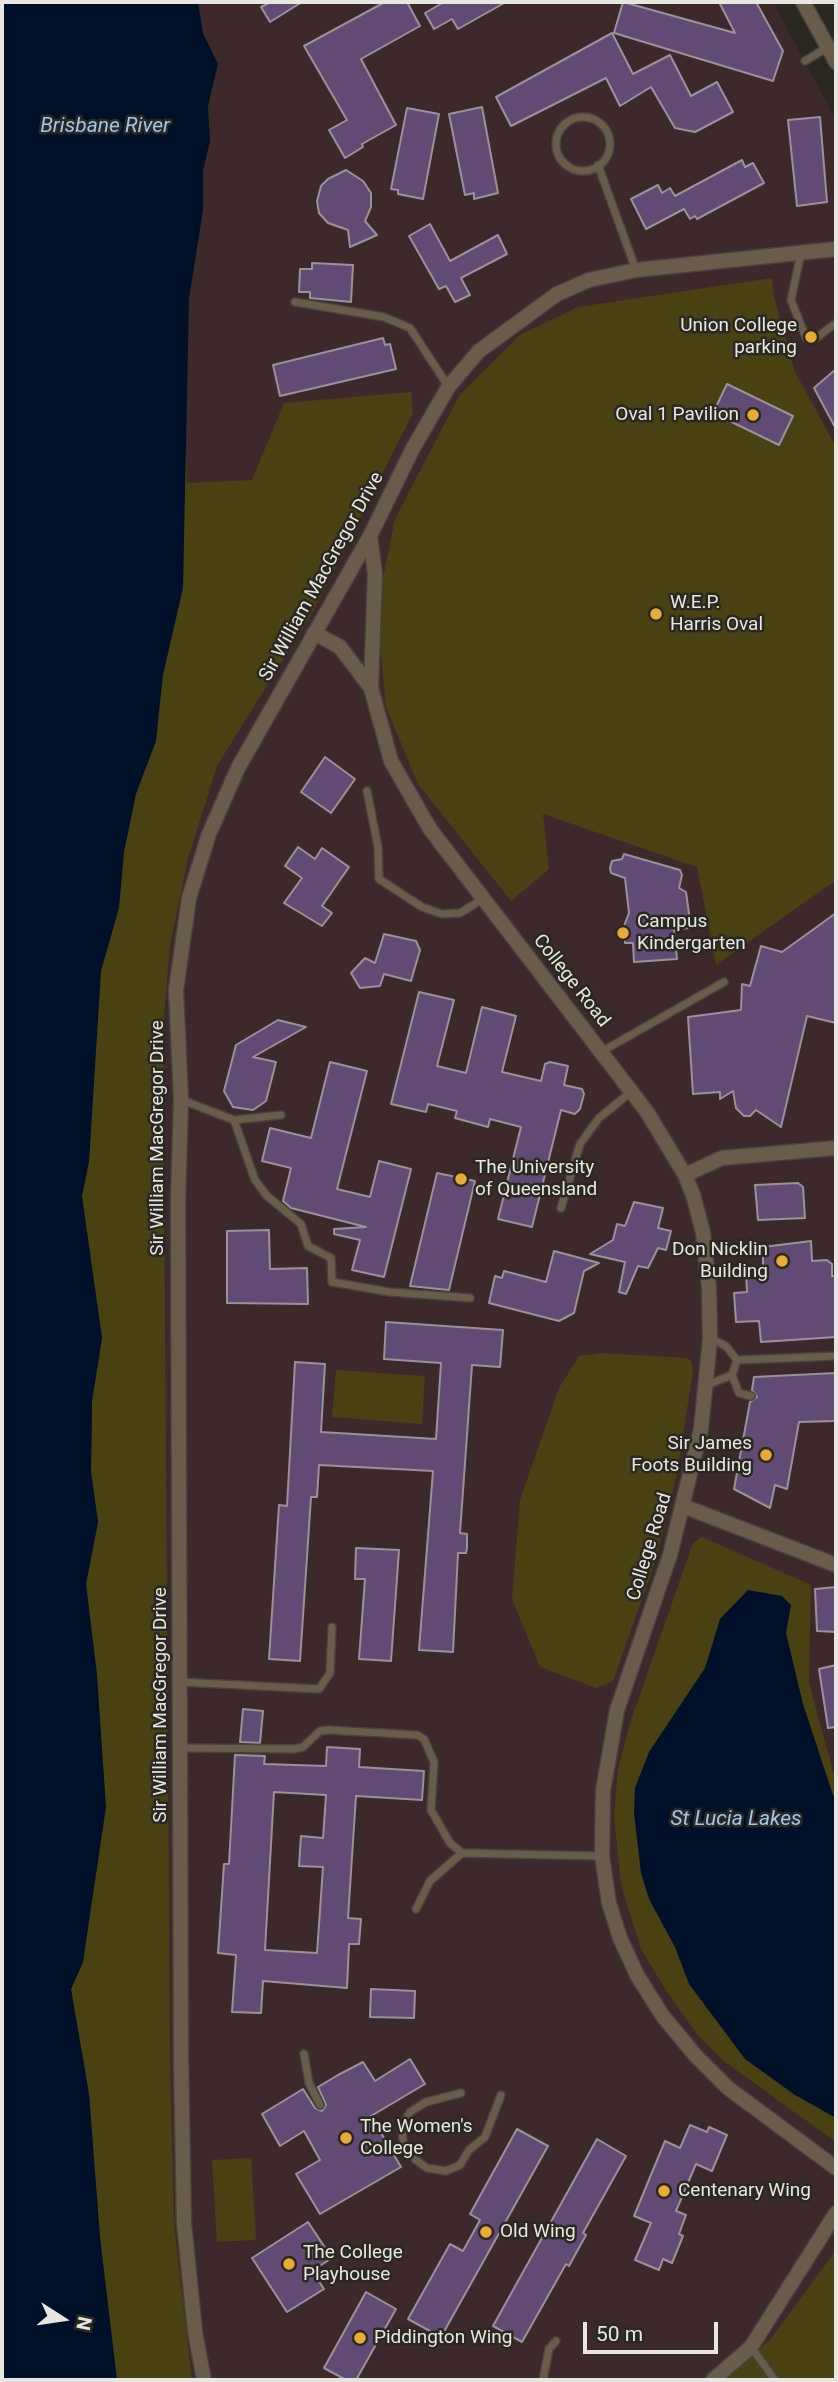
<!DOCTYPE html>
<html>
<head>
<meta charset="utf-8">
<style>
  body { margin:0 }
  #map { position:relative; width:838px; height:2382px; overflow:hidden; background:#2a2821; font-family:Roboto,sans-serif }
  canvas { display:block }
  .frame { position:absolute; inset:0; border:4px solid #e7e6e1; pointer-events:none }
  .north { position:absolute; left:28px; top:2284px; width:70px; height:70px; -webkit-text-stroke:5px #2a2821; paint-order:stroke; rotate:102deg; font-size:19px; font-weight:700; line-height:28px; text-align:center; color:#e7e6e1 }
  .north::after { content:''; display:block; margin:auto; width:24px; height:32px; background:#e7e6e1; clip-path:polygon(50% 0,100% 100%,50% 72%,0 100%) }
  .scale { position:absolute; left:583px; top:2322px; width:135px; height:32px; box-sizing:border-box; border:4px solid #e7e6e1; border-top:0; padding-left:9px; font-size:21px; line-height:24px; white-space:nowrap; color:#e7e6e1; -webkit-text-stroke:5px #2a2821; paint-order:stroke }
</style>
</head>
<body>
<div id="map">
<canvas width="838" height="2382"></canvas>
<div class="frame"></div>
<div class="north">N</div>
<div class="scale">50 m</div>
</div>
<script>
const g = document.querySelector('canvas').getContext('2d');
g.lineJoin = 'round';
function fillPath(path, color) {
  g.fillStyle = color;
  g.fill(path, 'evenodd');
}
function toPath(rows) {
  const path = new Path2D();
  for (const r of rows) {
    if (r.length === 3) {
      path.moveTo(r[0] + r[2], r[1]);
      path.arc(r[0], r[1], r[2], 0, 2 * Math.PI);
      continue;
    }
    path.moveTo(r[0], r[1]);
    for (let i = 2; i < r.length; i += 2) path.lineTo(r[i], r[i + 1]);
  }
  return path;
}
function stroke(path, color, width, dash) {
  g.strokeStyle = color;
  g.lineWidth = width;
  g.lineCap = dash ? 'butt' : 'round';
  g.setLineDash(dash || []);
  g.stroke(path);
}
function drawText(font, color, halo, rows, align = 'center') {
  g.font = font + ' Roboto,sans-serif';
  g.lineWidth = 5;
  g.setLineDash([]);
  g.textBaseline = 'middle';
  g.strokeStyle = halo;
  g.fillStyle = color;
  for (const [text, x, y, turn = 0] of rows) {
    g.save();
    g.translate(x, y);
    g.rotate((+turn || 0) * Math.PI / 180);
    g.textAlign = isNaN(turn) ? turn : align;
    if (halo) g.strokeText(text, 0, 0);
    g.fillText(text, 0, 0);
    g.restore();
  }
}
fillPath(toPath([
  [198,2,773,2,836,120,836,2380,117,2380,100,2238,89,2094,71,1989,83,1962,91,1901,86,1584,98,1522,91,1472,102,1338,94,1280,187,483,185,406,189,299,203,210,203,171,210,141,208,106,218,64,203,33]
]), '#3d292b');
fillPath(toPath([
  [198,2,203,33,218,64,208,106,210,141,203,171,203,210,189,299,185,406,187,483,252,480,284,403,411,392,413,413,312,613,217,766,188,858,170,945,163,1027,170,2061,174,2224,192,2380,117,2380,100,2238,89,2094,71,1989,83,1962,91,1901,97,1675,86,1584,98,1522,91,1472,92,1401,102,1338,88,1243,90,1402,68,1989,2,2380,2,1847],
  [772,278,773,293,795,372,836,447,836,880,716,965,697,867,543,814,549,869,511,901,418,784,386,707,377,609,395,519,459,396,520,335,578,307],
  [601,1353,687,1358,691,1361,693,1371,677,1473,655,1562,613,1681,596,1688,540,1667,512,1599,520,1500,559,1388,579,1356],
  [336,1370,425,1376,422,1424,332,1417],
  [702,1537,811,1585,809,1683,836,1782,836,2142,725,2062,697,2034,667,1992,641,1949,621,1885,614,1817,618,1770,630,1723,693,1543],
  [251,2158,256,2240,217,2242,212,2160],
  [836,2250,836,2380,725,2380,770,2340]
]), '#4a4112');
fillPath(toPath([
  [2,2,198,2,203,33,218,64,208,106,210,141,203,171,203,210,189,299,183,588,163,675,156,741,136,794,124,852,119,908,101,971,89,1162,82,1196,102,1338,92,1401,91,1472,98,1522,86,1584,97,1675,106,1807,83,1962,71,1989,89,2094,100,2238,117,2380,2,2380],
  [748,1590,782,1596,791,1605,786,1633,803,1704,836,1804,836,2118,795,2095,745,2059,689,1984,675,1947,649,1899,641,1873,634,1813,635,1788,649,1752,705,1668,720,1619]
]), '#001028');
const building = toPath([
  [271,2,302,2,270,22,261,7,271,2],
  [385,2,407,2,420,26,361,59,396,125,362,144,363,147,345,158,329,130,347,120,304,46,385,2],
  [444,2,506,2,458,29,452,19,434,29,425,13,444,2],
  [623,2,735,33,719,2,756,2,783,51,773,81,614,33,623,2],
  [612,33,633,74,670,55,691,96,717,82,733,112,695,132,675,128,651,87,620,106,606,78,511,126,496,97,612,33],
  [482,107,498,193,474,199,474,193,465,195,449,114,482,107],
  [407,108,439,114,423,199,398,194,398,190,391,189,407,108],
  [820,117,827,202,797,206,788,120,820,117],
  [742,160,745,167,753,163,764,183,697,219,695,216,690,219,684,209,646,229,631,199,658,185,662,193,670,188,675,196,742,160],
  [346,170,363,181,371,193,371,207,365,221,377,235,350,247,348,230,328,223,319,213,317,201,321,186,328,179,346,170],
  [430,224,450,261,498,235,507,254,461,278,470,295,455,302,446,286,439,289,409,236,430,224],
  [312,263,353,265,351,302,310,298,310,292,299,292,300,269,312,269,312,263],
  [383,338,385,345,390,344,396,369,280,396,273,365,383,338],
  [836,369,836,429,814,388,836,369],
  [727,384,793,416,779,445,713,413,727,384],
  [325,757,355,779,331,813,301,792,325,757],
  [298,847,315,859,322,848,349,867,322,906,332,913,322,926,284,903,302,878,285,866,298,847],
  [624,854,680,870,682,875,679,888,686,892,691,928,674,929,677,959,634,962,633,943,625,943,624,926,629,913,625,878,611,873,610,868,612,861,622,859,624,854],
  [836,913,836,1023,807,1016,781,1127,756,1110,750,1116,744,1116,736,1108,733,1091,720,1099,720,1092,693,1094,688,1017,741,1010,742,984,750,986,761,946,782,952,836,913],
  [384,934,416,941,420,950,411,981,384,974,380,986,360,988,351,973,365,958,375,963,384,934],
  [419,992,454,1000,437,1066,466,1073,482,1007,516,1016,502,1072,541,1081,545,1064,550,1062,568,1066,564,1085,582,1089,584,1094,580,1109,575,1114,561,1110,532,1227,498,1219,521,1127,490,1119,488,1127,455,1118,457,1111,428,1104,426,1112,391,1104,419,992],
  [278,1020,306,1027,253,1057,276,1062,266,1101,253,1110,233,1107,224,1091,236,1045,278,1020],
  [330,1062,367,1071,337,1189,370,1197,379,1161,411,1169,384,1277,352,1270,360,1240,334,1234,334,1229,366,1227,291,1208,283,1201,291,1168,262,1161,270,1128,311,1138,330,1062],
  [437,1173,475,1181,449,1290,410,1286,437,1173],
  [798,1183,803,1187,805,1218,758,1220,755,1185,798,1183],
  [634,1202,663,1208,658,1228,671,1231,666,1250,658,1248,648,1268,638,1266,626,1294,619,1292,625,1262,590,1254,613,1240,617,1224,625,1226,634,1202],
  [269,1230,270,1269,307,1268,308,1304,227,1303,227,1231,269,1230],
  [811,1241,812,1261,827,1260,832,1264,832,1276,836,1276,836,1337,761,1342,759,1321,736,1322,734,1293,747,1292,746,1272,763,1271,763,1247,811,1241],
  [554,1251,599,1263,584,1271,574,1313,559,1321,489,1303,495,1276,502,1278,504,1271,546,1282,554,1251],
  [386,1322,503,1330,500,1367,472,1365,460,1533,467,1534,467,1548,466,1553,458,1553,453,1652,419,1650,433,1471,319,1465,317,1497,311,1497,300,1661,269,1659,279,1505,287,1506,295,1362,325,1364,321,1432,436,1439,441,1363,384,1359,386,1322],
  [836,1373,836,1421,799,1422,787,1489,775,1485,770,1508,734,1489,750,1402,757,1397,752,1390,754,1377,836,1373],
  [356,1548,399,1550,391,1661,359,1659,365,1579,355,1579,356,1548],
  [836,1587,836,1632,817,1631,815,1589,836,1587],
  [836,1665,836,1727,828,1728,819,1669,836,1665],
  [243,1709,263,1711,260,1743,240,1742,243,1709],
  [327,1747,360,1749,359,1767,424,1771,422,1800,356,1796,348,1918,361,1919,359,1944,349,1944,347,1988,263,1981,261,2013,232,2012,236,1955,218,1953,224,1864,229,1864,235,1755,265,1756,264,1764,326,1766,327,1747],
  [274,1792,326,1795,323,1838,301,1836,299,1866,323,1867,317,1953,265,1950,274,1792],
  [371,1989,415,1991,414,2018,370,2017,371,1989],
  [410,2059,425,2084,371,2116,401,2167,320,2214,296,2174,320,2160,304,2131,280,2146,262,2114,303,2089,315,2108,322,2111,326,2105,318,2087,338,2075,363,2062,375,2081,410,2059],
  [690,2125,707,2132,709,2127,727,2135,712,2171,696,2164,676,2211,686,2215,679,2234,683,2236,672,2263,663,2259,659,2270,635,2260,651,2223,634,2216,665,2141,680,2148,690,2125],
  [517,2129,548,2146,441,2337,408,2319,450,2244,463,2251,480,2220,470,2214,517,2129],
  [597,2139,626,2156,583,2233,586,2235,569,2266,566,2264,522,2342,493,2326,597,2139],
  [308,2222,332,2258,312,2271,324,2289,287,2312,252,2258,308,2222],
  [366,2292,396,2309,356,2380,346,2380,324,2368,366,2292]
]);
fillPath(building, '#614b75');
stroke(building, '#97939b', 2);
const service = toPath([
  [805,61,828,47],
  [583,144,27],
  [598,165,636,270],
  [801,253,791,300,806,338,816,338,836,323],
  [295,302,384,317,410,328,448,386],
  [367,791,378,847,379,879,422,907,442,914,460,913,483,899],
  [601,1052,724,982],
  [182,1100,234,1120,281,1115],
  [234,1120,255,1180,267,1196,301,1224,308,1246,331,1258,332,1282,390,1292,470,1298],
  [561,1208,580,1144,599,1118,631,1092],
  [711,1339,726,1346,737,1360,732,1375,739,1393,751,1396],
  [737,1360,836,1356],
  [707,1385,732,1375],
  [180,1682,319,1689,330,1673,332,1627],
  [180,1748,294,1749,303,1747,320,1731,329,1730,417,1735,424,1739,434,1762,431,1810,450,1843,462,1853,602,1856],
  [416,1909,430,1881,462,1853],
  [304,2054,309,2083,320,2105],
  [461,2093,426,2102,410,2112,402,2127,403,2141,416,2160,427,2168,446,2171,460,2165,469,2150,485,2137,501,2095],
  [751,2347,775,2380],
  [543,2380,549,2349,556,2341]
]);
const minor = toPath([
  [803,2,836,62],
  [370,536,375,574,371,688],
  [314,633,340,647,371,688,391,761,430,829,647,1112,685,1175,693,1195,703,1232,709,1288,710,1339,701,1429,670,1555,617,1710,603,1791,602,1856,609,1903,620,1938,637,1975,662,2015,695,2055,728,2088,836,2168],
  [685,1175,722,1158,836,1148],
  [683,1506,836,1565],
  [204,2380,195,2332,184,2223,181,2057,178,1202,181,1099,176,990,189,898,209,834,238,768,370,536,412,450,449,386,479,351,557,294,589,280,636,270,836,249],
  [713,2380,751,2347,836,2213]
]);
stroke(service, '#44433c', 10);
stroke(minor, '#44433c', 17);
stroke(service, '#6a5c4b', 7);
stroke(minor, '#6a5c4b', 14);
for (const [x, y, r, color] of [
  [811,337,7,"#e8ab37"],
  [753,415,7,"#e8ab37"],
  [656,614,7,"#e8ab37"],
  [623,933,7,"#e8ab37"],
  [461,1179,7,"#e8ab37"],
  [782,1261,7,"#e8ab37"],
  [766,1455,7,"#e8ab37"],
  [346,2138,7,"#e8ab37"],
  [664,2191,7,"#e8ab37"],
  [486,2232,7,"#e8ab37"],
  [289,2264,7,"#e8ab37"],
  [360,2338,7,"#e8ab37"]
]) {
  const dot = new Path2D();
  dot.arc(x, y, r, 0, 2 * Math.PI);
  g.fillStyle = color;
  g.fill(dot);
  stroke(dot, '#2a2821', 2.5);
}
drawText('19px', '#e7e6e1', '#2a2821', [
  ["Union College",797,326,"right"],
  ["parking",797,348,"right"],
  ["Oval 1 Pavilion",739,415,"right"],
  ["W.E.P.",670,603],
  ["Harris Oval",670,625],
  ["Campus",637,922],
  ["Kindergarten",637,944],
  ["The University",475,1168],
  ["of Queensland",475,1190],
  ["Don Nicklin",768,1250,"right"],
  ["Building",768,1272,"right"],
  ["Sir James",752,1444,"right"],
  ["Foots Building",752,1466,"right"],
  ["The Women's",360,2127],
  ["College",360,2149],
  ["Centenary Wing",678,2191],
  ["Old Wing",500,2232],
  ["The College",303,2253],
  ["Playhouse",303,2275],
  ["Piddington Wing",374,2338]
], 'left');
drawText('19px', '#e7e6e1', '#2a2821', [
  ["Sir William MacGregor Drive",322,577,-61],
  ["College Road",571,981,52],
  ["Sir William MacGregor Drive",158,1138,-90],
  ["College Road",650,1547,-73],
  ["Sir William MacGregor Drive",161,1705,-90]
]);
drawText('italic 21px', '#9cc6f5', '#2a2821', [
  ["Brisbane River",105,127],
  ["St Lucia Lakes",736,1820]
]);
</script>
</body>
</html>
